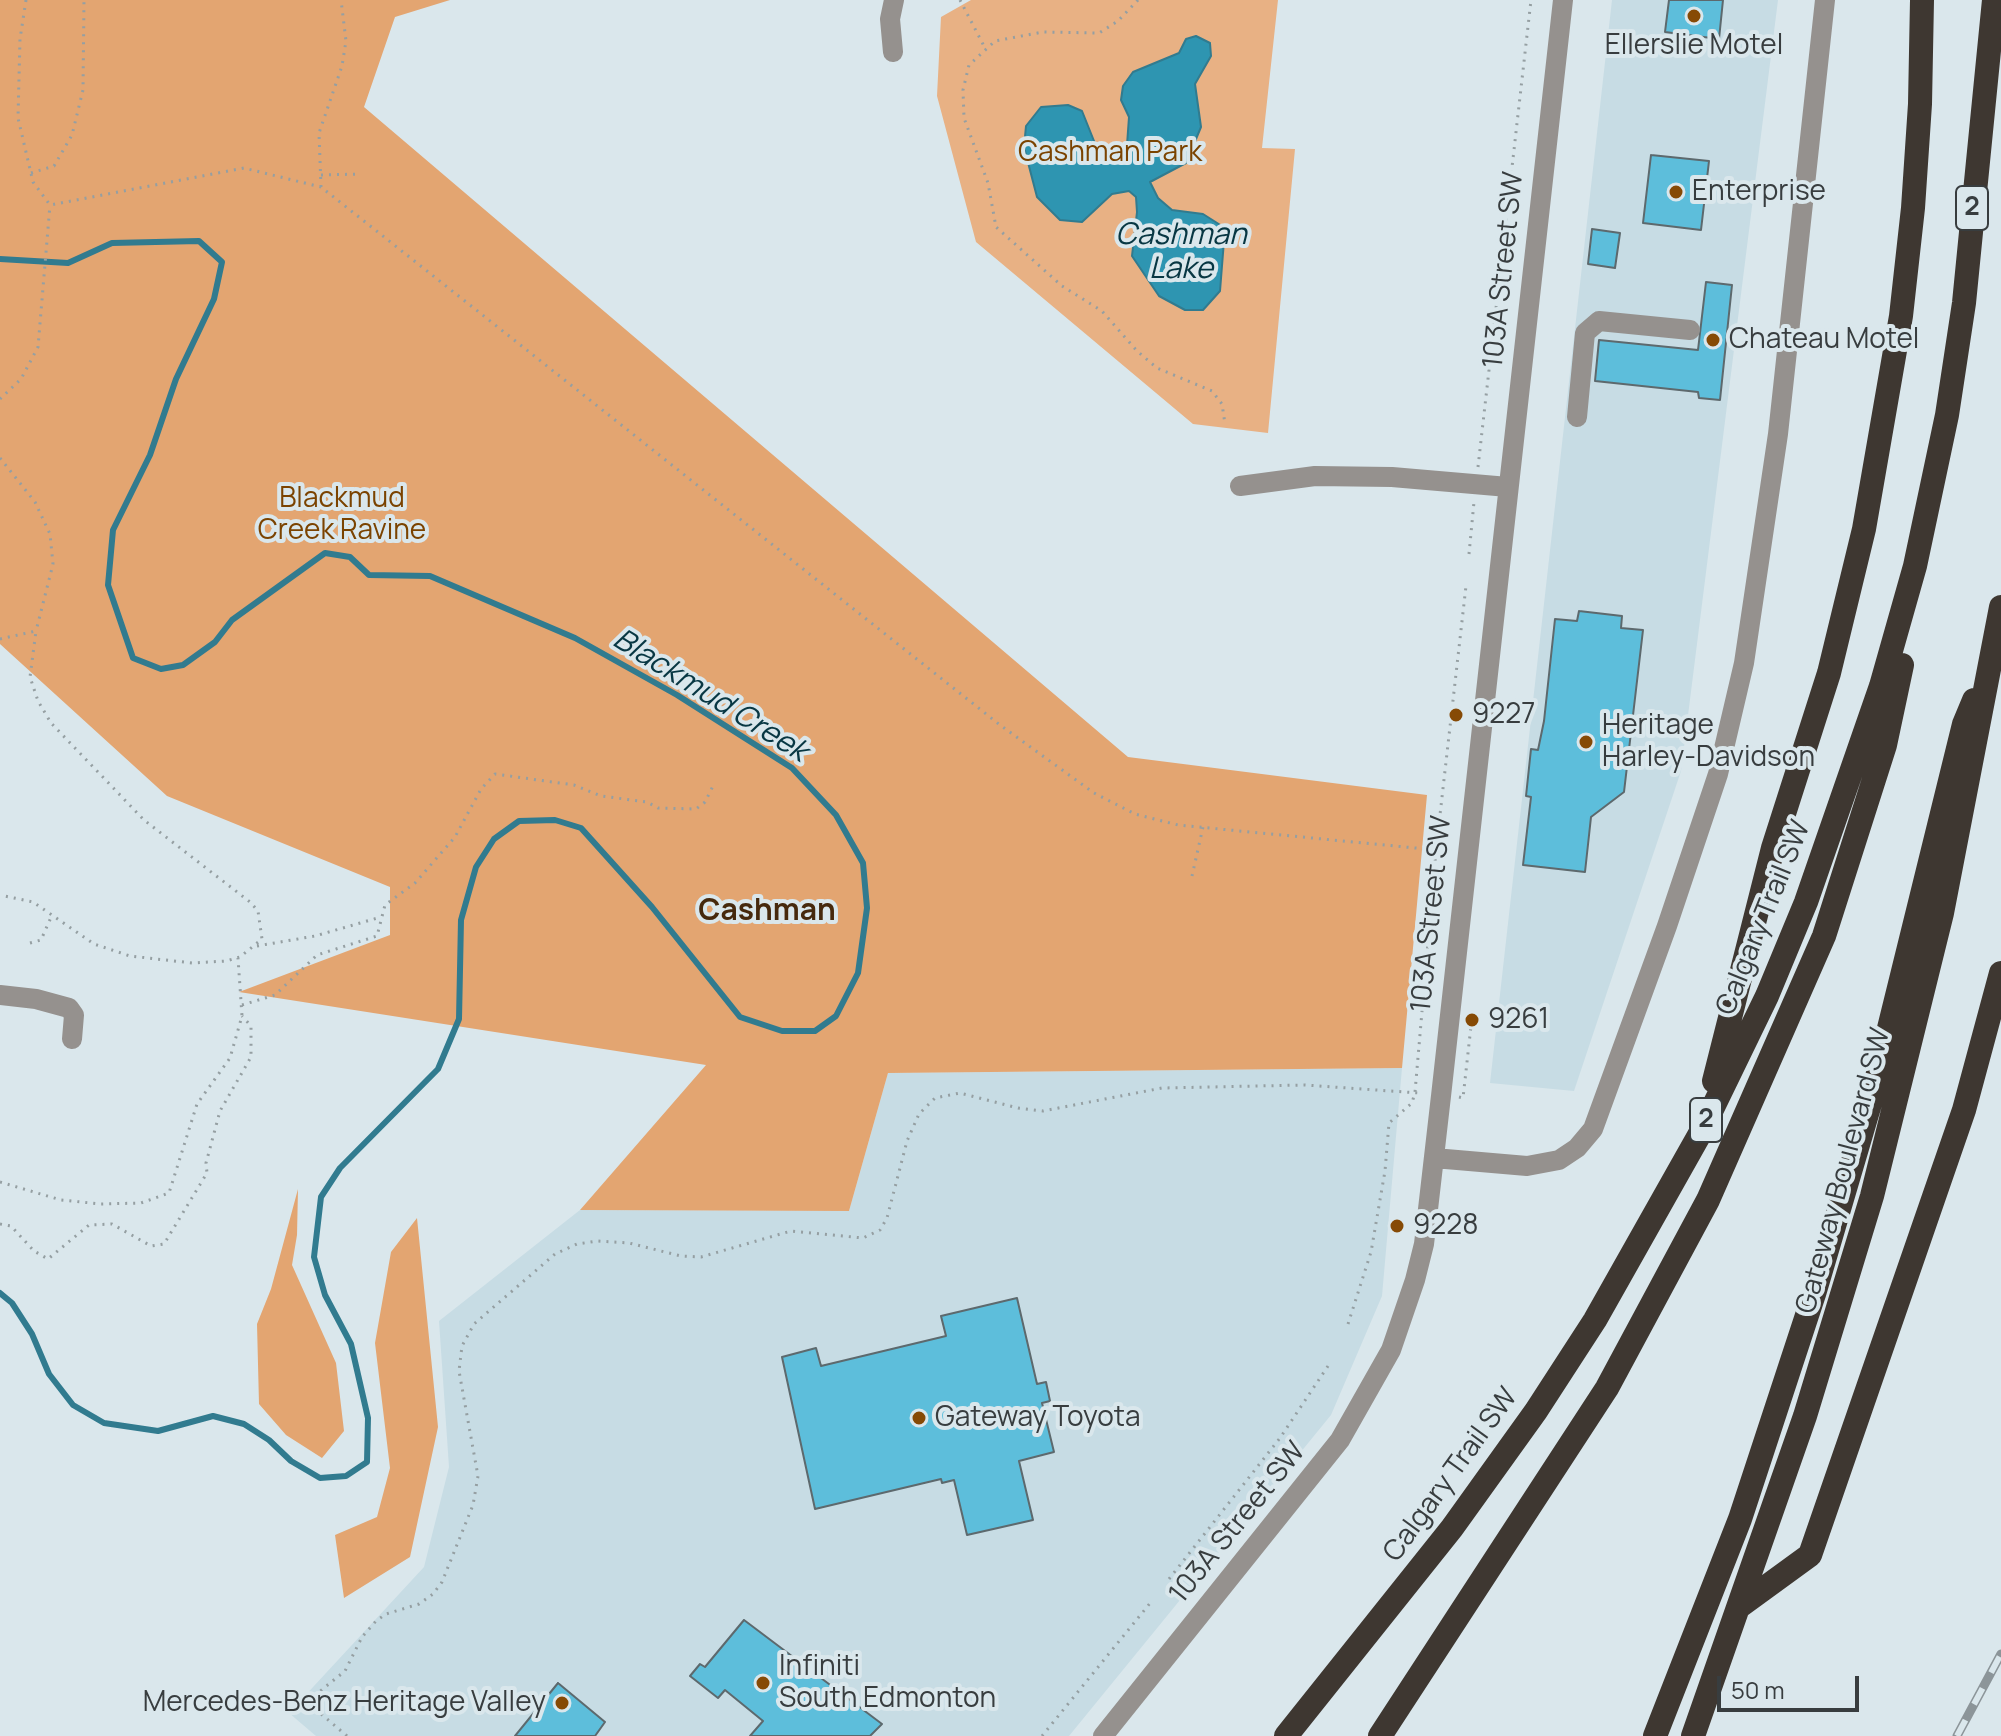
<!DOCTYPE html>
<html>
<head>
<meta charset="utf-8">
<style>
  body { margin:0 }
  #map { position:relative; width:2001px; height:1736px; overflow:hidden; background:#dae7ec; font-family:Manrope,sans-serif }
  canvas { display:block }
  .scale { position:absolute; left:1717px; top:1676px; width:142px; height:36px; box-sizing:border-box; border:4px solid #383d3f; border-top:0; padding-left:10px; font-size:24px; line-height:28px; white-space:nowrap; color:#383d3f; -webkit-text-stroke:6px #dae7ec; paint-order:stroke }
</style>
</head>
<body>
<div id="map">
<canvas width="2001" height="1736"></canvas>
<div class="scale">50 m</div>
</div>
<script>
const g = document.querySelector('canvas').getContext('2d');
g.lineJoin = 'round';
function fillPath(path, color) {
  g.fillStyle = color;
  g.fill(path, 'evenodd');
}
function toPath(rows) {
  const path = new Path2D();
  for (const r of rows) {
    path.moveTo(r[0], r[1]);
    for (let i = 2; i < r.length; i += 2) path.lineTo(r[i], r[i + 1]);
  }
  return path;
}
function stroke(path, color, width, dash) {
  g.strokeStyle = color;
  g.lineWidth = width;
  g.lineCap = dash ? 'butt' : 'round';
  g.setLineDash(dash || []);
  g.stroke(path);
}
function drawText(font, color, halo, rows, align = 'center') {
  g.font = font + ' Manrope,sans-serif';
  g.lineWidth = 8;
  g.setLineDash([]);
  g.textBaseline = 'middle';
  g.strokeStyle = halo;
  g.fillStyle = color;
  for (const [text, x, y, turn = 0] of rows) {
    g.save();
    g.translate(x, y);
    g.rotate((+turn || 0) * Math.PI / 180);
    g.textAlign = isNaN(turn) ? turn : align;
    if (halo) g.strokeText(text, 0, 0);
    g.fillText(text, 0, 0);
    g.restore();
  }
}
fillPath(toPath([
  [1612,0,1778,0,1681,771,1574,1091,1490,1083],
  [1402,1068,1382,1296,1331,1415,1069,1736,316,1736,289,1713,424,1567,449,1467,439,1321,580,1210,849,1211,888,1073]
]), '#c7dce4');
fillPath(toPath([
  [971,0,1278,0,1262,148,1295,149,1268,433,1193,424,976,242,937,96,941,17]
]), '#e8b184');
fillPath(toPath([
  [0,0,450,0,395,17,364,107,1128,757,1427,795,1402,1068,888,1073,849,1211,580,1210,706,1065,239,992,390,935,390,887,167,796,0,644],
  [298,1189,297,1235,292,1265,336,1363,344,1431,322,1458,286,1435,259,1404,257,1324,271,1289],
  [417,1218,438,1427,410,1557,344,1598,335,1535,377,1517,390,1468,375,1343,391,1252]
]), '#e3a571');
const water = toPath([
  [1196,36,1210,43,1211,56,1195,84,1201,127,1186,163,1150,182,1158,198,1172,210,1203,214,1225,228,1220,291,1203,310,1185,310,1159,296,1132,256,1137,212,1136,197,1129,191,1112,194,1082,222,1060,220,1037,197,1024,147,1026,126,1041,107,1068,105,1082,111,1096,146,1108,161,1126,159,1129,117,1121,100,1123,86,1133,72,1179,53,1186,39,1196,36]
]);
fillPath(water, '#2e95b1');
stroke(water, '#317b8f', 2);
stroke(toPath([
  [0,259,68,263,112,243,199,241,222,262,214,299,176,379,150,455,113,530,108,585,133,658,161,669,183,665,215,642,232,620,325,553,350,557,369,575,430,576,575,638,677,695,792,768,836,815,863,863,867,908,858,973,836,1016,815,1031,782,1031,740,1017,652,907,581,828,555,820,519,821,494,839,476,867,461,920,459,1019,438,1069,340,1168,321,1197,314,1257,325,1295,351,1344,368,1418,367,1462,346,1476,320,1478,291,1461,269,1440,244,1424,213,1416,158,1431,104,1423,73,1405,49,1374,32,1334,12,1303,0,1293]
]), '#317b8f', 6);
const building = toPath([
  [1669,0,1723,0,1719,39,1665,32,1669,0],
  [1651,155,1709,161,1701,230,1643,223,1651,155],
  [1592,229,1620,233,1615,268,1588,264,1592,229],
  [1706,282,1732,285,1720,400,1699,398,1698,392,1595,381,1599,340,1698,350,1706,282],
  [1579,611,1622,616,1621,628,1643,630,1624,792,1591,817,1585,872,1523,865,1531,797,1526,796,1531,749,1538,750,1544,721,1555,619,1577,621,1579,611],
  [1017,1298,1037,1384,1046,1382,1050,1401,1042,1403,1054,1452,1019,1461,1033,1520,967,1535,954,1480,942,1483,941,1479,815,1509,782,1357,816,1348,821,1366,946,1336,941,1316,1017,1298],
  [744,1620,882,1724,870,1736,750,1736,763,1721,725,1690,718,1698,690,1676,700,1664,705,1667,744,1620],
  [558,1683,605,1722,595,1736,515,1736,558,1683]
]);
fillPath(building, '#5dbedb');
stroke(building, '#5d696d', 2);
stroke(toPath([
  [26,0,20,39,18,118,33,182,50,205,244,168,321,187,1000,725,1094,793,1135,814,1178,825,1436,850],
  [960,0,985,48],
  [1138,0,1118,21,1099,33,1043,32,995,41,969,65,963,90,964,118,988,183,996,227,1062,286,1102,311,1137,351,1157,368,1212,391,1222,404,1225,424],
  [31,173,54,166,72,135,83,90,84,0],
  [321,175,361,174],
  [321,187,319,133,342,66,346,41,341,0],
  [0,399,21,379,38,347,50,205],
  [0,458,35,502,50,534,53,564,36,631],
  [1478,467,1531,0],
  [1469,554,1474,502],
  [0,639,36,631,30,677,38,701,51,723,144,820,250,902,258,911,262,939,240,957,226,961,192,963,130,956,94,944,33,902,0,895],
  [1192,876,1203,827],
  [30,943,41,940,52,915],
  [257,946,315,936,381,917],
  [242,1005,275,995,317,955,377,936,385,905,415,883,455,837,481,789,495,774,574,785,601,796,647,802,658,808,696,809,705,802,713,786],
  [1459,1097,1463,1098,1471,1026],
  [0,1182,61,1200,101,1204,141,1203,169,1193,197,1104,230,1058,242,1016,238,958],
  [0,1224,11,1226,34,1251,48,1259,89,1225,112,1224,151,1246,164,1244,207,1173,206,1163,220,1111,251,1057,251,1026,242,1016],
  [1348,1324,1371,1252,1385,1171,1389,1123,1412,1103,1415,1092,1436,850,1466,586],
  [1169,1579,1280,1438,1330,1363],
  [347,1736,313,1707,314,1696,345,1671,362,1637,376,1621,386,1614,419,1604,433,1594,442,1582,473,1505,478,1476,459,1371,462,1346,474,1324,555,1254,577,1244,597,1241,629,1243,681,1256,701,1257,791,1231,863,1238,880,1230,887,1218,907,1141,919,1114,935,1098,960,1093,1018,1108,1043,1111,1162,1088,1305,1085,1419,1093],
  [1042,1736,1151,1602]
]), '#959fa2', 3, [2, 6]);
stroke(toPath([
  [893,52,890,19,894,0],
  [1577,417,1585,333,1599,321,1690,330],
  [1240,486,1315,476,1392,477,1508,487],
  [0,995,36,999,69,1008,74,1015,72,1039],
  [1434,1158,1527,1166,1559,1160,1577,1148,1593,1129,1667,926,1718,774,1744,663,1778,434,1825,0],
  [1103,1736,1340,1440,1391,1350,1415,1280,1424,1244,1441,1096,1563,0]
]), '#95918e', 20);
stroke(toPath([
  [1714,1081,1773,848,1829,673,1864,529,1901,316,1913,208,1920,104,1922,0],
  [1740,1606,1810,1555,1964,1110,2001,973],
  [1286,1736,1452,1528,1536,1411,1595,1320,1701,1132,1767,996,1806,902,1881,686,1915,566,1947,415,1964,303,1994,0],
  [1380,1736,1607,1388,1708,1200,1824,936,1885,745,1902,665],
  [1655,1736,1740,1519,1814,1294,1872,1097,1964,724,1974,700],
  [1693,1736,1805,1416,1872,1196,1942,913,2001,607]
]), '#3e3731', 24);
const rail = toPath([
  [1957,1736,2001,1654]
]);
stroke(rail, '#8c9599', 9);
stroke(rail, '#dae7ec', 6, [18]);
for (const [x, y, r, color] of [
  [1694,16,8,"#864a05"],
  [1676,192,8,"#864a05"],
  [1713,340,8,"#864a05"],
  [1456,715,8,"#864a05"],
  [1586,742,8,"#864a05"],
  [1472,1020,8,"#864a05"],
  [1397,1226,8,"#864a05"],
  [919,1418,8,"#864a05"],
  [763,1683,8,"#864a05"],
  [562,1703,8,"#864a05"]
]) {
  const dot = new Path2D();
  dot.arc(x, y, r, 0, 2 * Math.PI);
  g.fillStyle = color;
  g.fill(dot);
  stroke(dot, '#dae7ec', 3);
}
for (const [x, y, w] of [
  [1972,208,32],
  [1706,1120,32]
]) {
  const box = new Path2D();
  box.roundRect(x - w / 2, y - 22, w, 44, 6);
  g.fillStyle = '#dae7ec';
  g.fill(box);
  stroke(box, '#383d3f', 2);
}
drawText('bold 26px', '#383d3f', null, [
  ["2",1972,208],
  ["2",1706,1120]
]);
drawText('28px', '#383d3f', '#dae7ec', [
  ["Ellerslie Motel",1694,46,"center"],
  ["Enterprise",1692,192],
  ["Chateau Motel",1729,340],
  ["9227",1472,715],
  ["Heritage",1602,726],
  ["Harley-Davidson",1602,758],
  ["9261",1488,1020],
  ["9228",1413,1226],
  ["Gateway Toyota",935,1418],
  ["Infiniti",779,1667],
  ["South Edmonton",779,1699],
  ["Mercedes-Benz Heritage Valley",546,1703,"right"]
], 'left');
drawText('28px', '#7b4300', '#dae7ec', [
  ["Cashman Park",1110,153],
  ["Blackmud",342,499],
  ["Creek Ravine",342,531]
]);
drawText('28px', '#383d3f', '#dae7ec', [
  ["103A Street SW",1504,270,-84],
  ["103A Street SW",1432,914,-84],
  ["Calgary Trail SW",1764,918,-68],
  ["Gateway Boulevard SW",1844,1171,-75],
  ["Calgary Trail SW",1451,1475,-54],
  ["103A Street SW",1238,1523,-51]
]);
drawText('italic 30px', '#083743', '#dae7ec', [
  ["Cashman",1181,236],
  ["Lake",1181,270],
  ["Blackmud Creek",710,696,32]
]);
drawText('bold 30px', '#46290d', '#dae7ec', [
  ["Cashman",767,912]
]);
</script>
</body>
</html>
